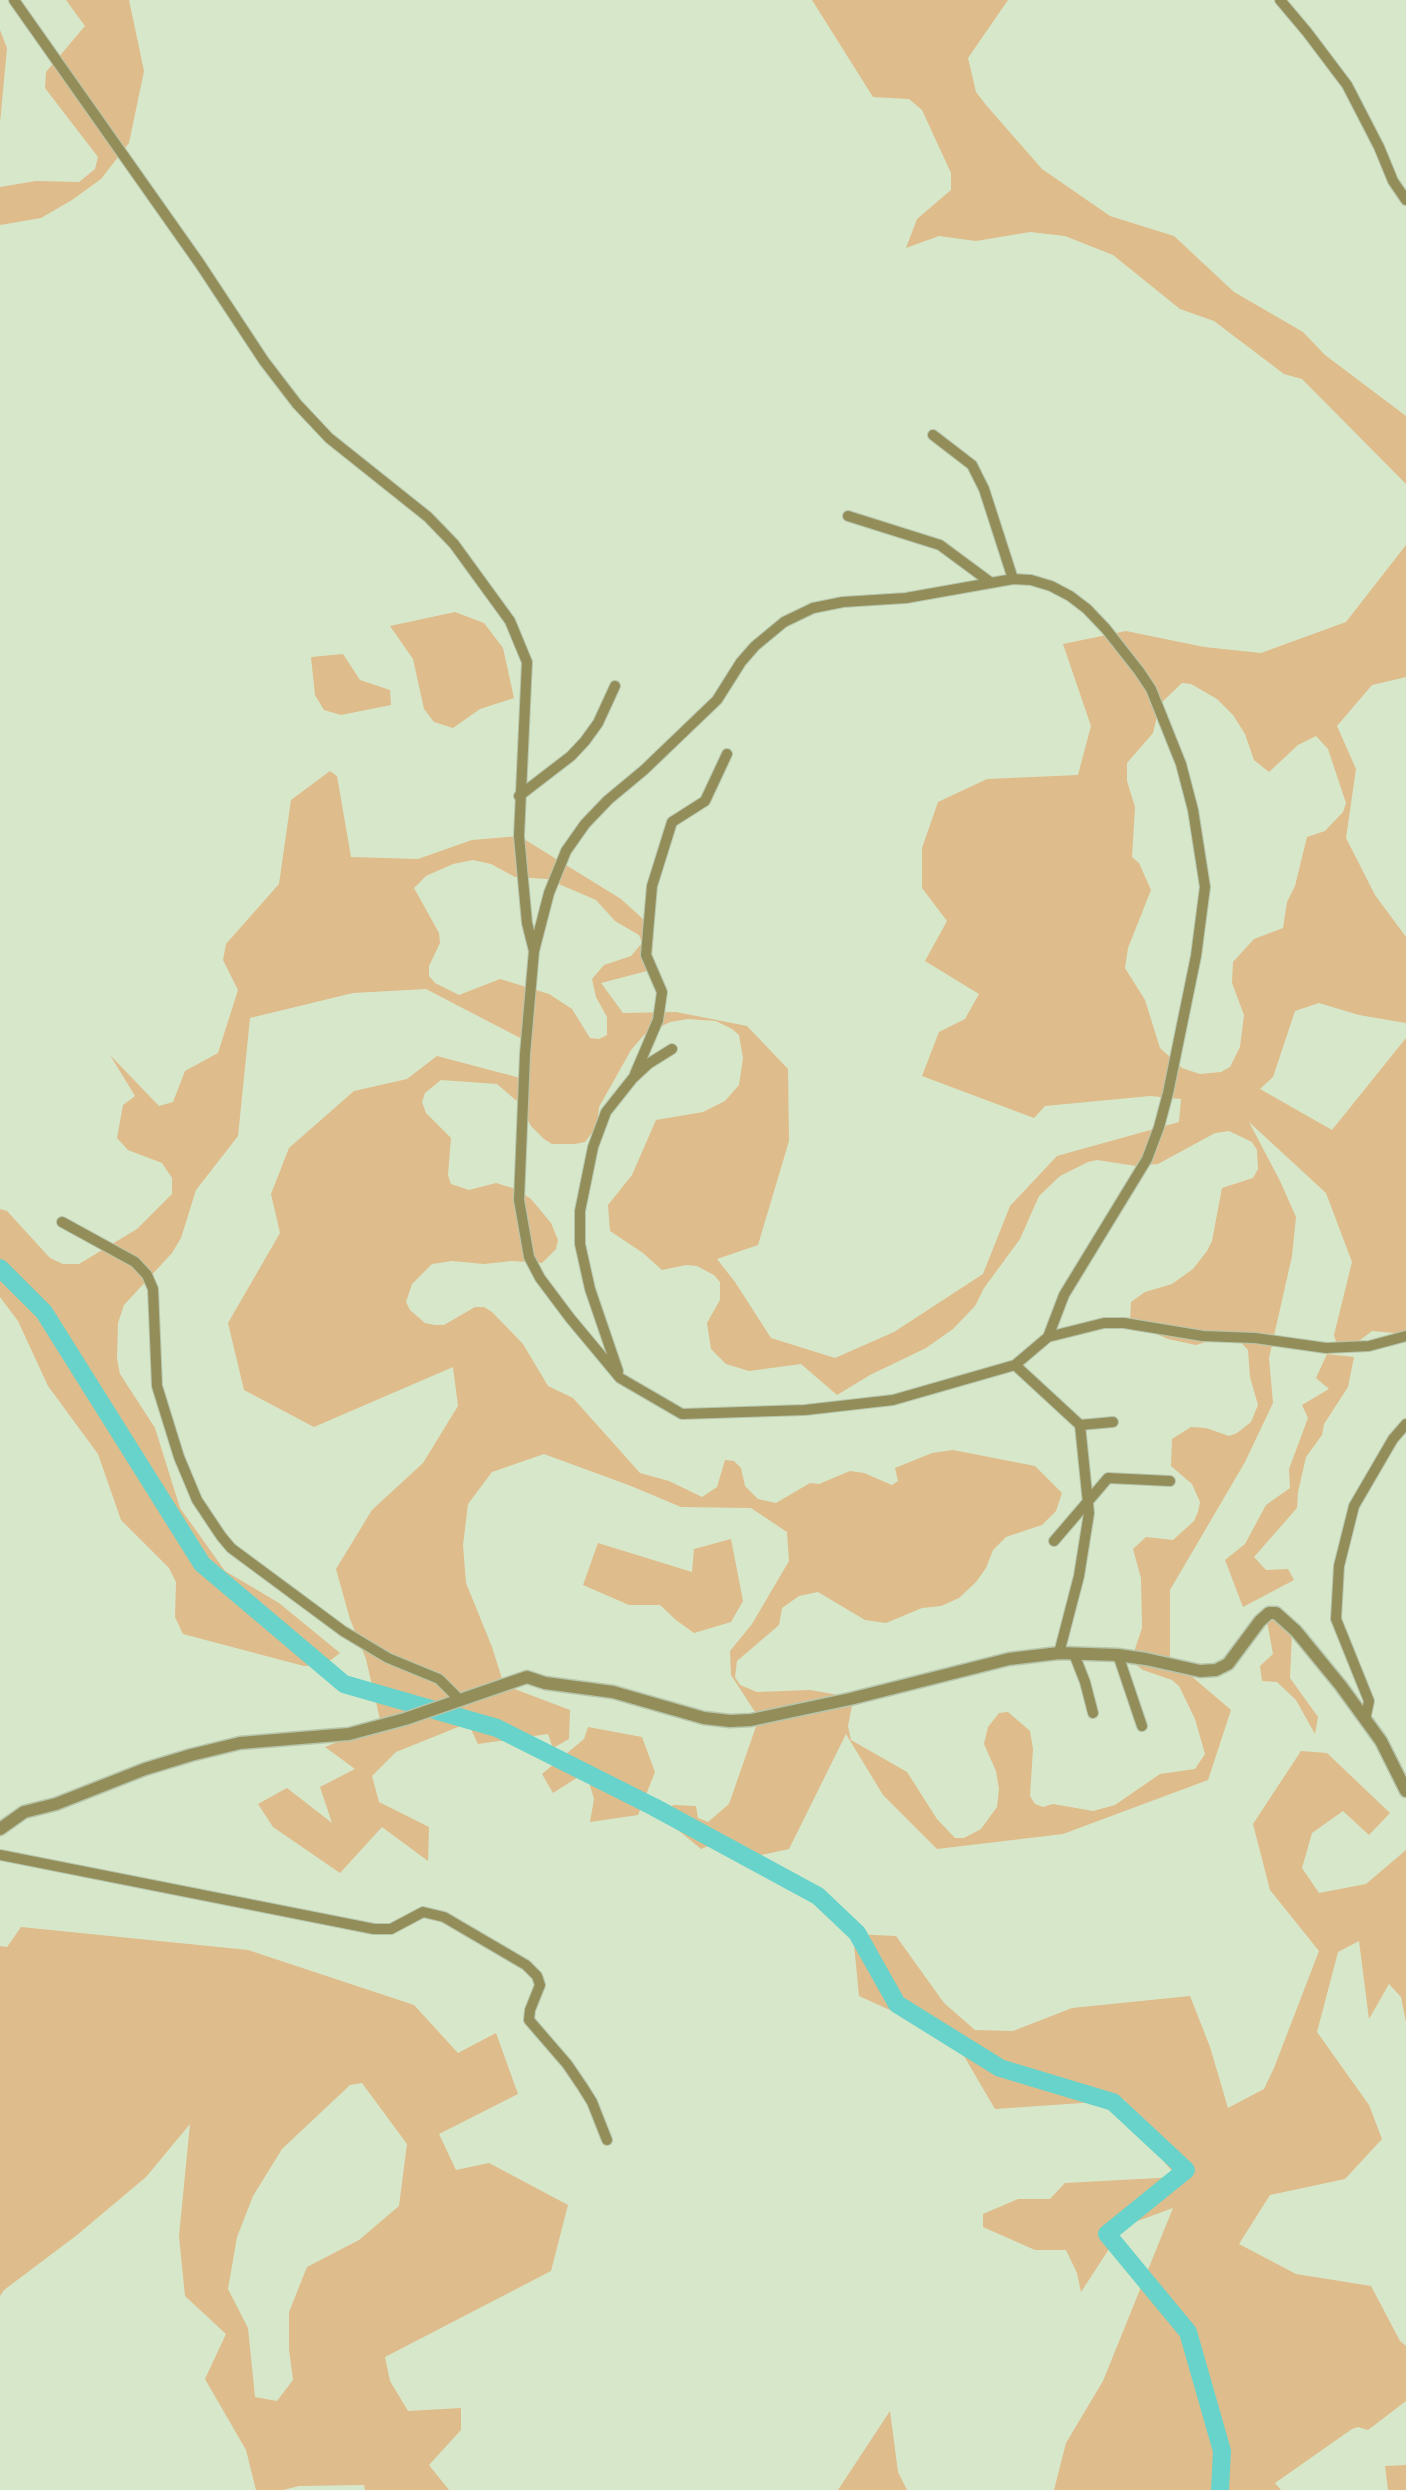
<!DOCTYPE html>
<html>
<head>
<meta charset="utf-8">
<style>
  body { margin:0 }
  canvas { display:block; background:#d7e7ca }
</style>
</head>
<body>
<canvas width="1406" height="2490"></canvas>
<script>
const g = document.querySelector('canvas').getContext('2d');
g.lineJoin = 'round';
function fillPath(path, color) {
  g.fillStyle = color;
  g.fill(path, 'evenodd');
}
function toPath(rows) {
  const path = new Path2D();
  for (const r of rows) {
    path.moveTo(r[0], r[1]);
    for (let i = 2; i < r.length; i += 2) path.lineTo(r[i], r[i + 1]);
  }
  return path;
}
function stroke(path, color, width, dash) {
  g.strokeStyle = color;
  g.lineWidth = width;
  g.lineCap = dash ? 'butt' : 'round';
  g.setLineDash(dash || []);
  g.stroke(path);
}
fillPath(toPath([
  [66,0,129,0,144,71,129,143,101,179,72,200,41,218,0,225,0,187,36,181,79,182,95,169,98,157,45,88,46,72,85,26],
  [812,0,1008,0,968,58,976,92,986,105,1042,169,1110,216,1174,236,1234,292,1303,332,1325,355,1406,416,1406,484,1302,379,1284,374,1214,321,1180,309,1113,255,1065,236,1030,232,976,241,939,236,906,248,917,219,951,190,951,173,922,110,909,99,873,97],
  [0,30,7,48,0,123],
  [1406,545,1406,677,1372,685,1337,726,1356,769,1346,838,1375,895,1406,937,1406,1023,1359,1015,1319,1003,1295,1011,1273,1077,1260,1089,1332,1130,1406,1038,1406,1334,1372,1331,1359,1341,1337,1345,1334,1335,1352,1262,1326,1193,1249,1122,1280,1181,1296,1217,1292,1256,1269,1358,1273,1403,1245,1462,1170,1590,1170,1664,1190,1675,1231,1710,1208,1780,1063,1834,937,1849,883,1795,846,1734,789,1849,752,1857,727,1838,701,1849,661,1816,673,1805,696,1806,698,1818,708,1822,729,1804,759,1718,731,1675,730,1651,752,1624,789,1561,787,1532,751,1508,681,1507,631,1486,544,1454,492,1472,468,1504,463,1545,466,1583,492,1647,504,1685,570,1710,569,1739,553,1748,548,1734,478,1744,468,1723,396,1752,372,1776,379,1802,429,1827,428,1861,382,1827,340,1873,273,1827,258,1804,287,1788,332,1823,320,1787,355,1769,325,1747,381,1724,366,1659,350,1619,336,1569,372,1510,423,1463,458,1406,453,1367,314,1427,244,1390,228,1323,280,1233,271,1194,289,1148,354,1091,407,1079,437,1056,524,1079,526,1041,426,989,353,993,250,1018,238,1136,196,1190,181,1238,172,1253,124,1305,118,1323,117,1359,120,1374,155,1428,180,1508,225,1571,279,1603,340,1653,324,1665,304,1666,183,1634,175,1617,176,1582,169,1568,121,1520,98,1454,48,1386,18,1321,0,1297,0,1209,7,1211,50,1258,63,1264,79,1264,137,1229,172,1194,172,1178,162,1163,128,1150,117,1138,123,1105,135,1096,110,1055,159,1106,173,1102,185,1071,218,1053,238,990,223,960,226,944,279,884,291,800,330,771,337,776,351,857,418,859,472,840,519,836,621,899,654,929,651,970,601,983,623,1013,676,1012,747,1026,788,1069,789,1141,758,1245,717,1259,735,1282,771,1338,835,1358,894,1332,983,1274,1010,1206,1057,1156,1179,1122,1181,1099,1150,1096,1045,1106,1034,1118,922,1076,939,1032,965,1019,979,994,925,961,947,921,922,888,922,848,938,802,987,779,1078,775,1091,726,1063,644,1126,631,1204,647,1261,653,1346,622],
  [1182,683,1191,684,1217,699,1233,715,1245,734,1254,760,1269,772,1298,745,1316,736,1328,749,1346,803,1343,812,1325,831,1307,837,1295,886,1287,902,1283,928,1254,939,1233,962,1232,983,1244,1015,1240,1047,1230,1067,1221,1072,1200,1074,1182,1068,1160,1048,1145,1000,1125,968,1128,948,1151,890,1139,863,1132,857,1135,807,1127,781,1127,763,1153,733,1160,704],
  [473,860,491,864,515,877,547,879,596,900,615,921,639,935,642,943,631,956,604,965,592,979,596,997,607,1017,607,1035,599,1039,590,1038,572,1009,549,994,500,979,459,995,435,983,429,976,429,966,440,943,439,933,414,888,426,876,453,864],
  [688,1019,716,1021,732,1029,739,1035,743,1058,739,1085,725,1101,703,1112,656,1120,632,1175,608,1205,610,1231,643,1253,662,1270,686,1265,697,1266,714,1275,720,1282,720,1300,707,1323,711,1349,726,1364,749,1371,801,1364,837,1395,870,1375,926,1348,953,1329,975,1306,984,1288,1020,1239,1039,1196,1060,1176,1088,1162,1097,1160,1136,1166,1158,1164,1215,1133,1229,1131,1252,1142,1257,1150,1258,1169,1253,1178,1222,1188,1212,1241,1207,1251,1193,1269,1172,1284,1145,1292,1131,1302,1130,1323,1168,1339,1196,1345,1225,1336,1236,1337,1248,1350,1250,1377,1258,1405,1251,1422,1237,1433,1229,1436,1206,1428,1191,1427,1172,1439,1171,1466,1192,1484,1200,1502,1198,1512,1194,1521,1173,1540,1146,1537,1133,1549,1141,1578,1142,1628,1133,1655,1135,1664,1143,1670,1172,1680,1179,1686,1195,1719,1205,1754,1195,1769,1160,1774,1115,1805,1093,1811,1053,1804,1043,1807,1035,1804,1030,1796,1033,1749,1030,1731,1008,1712,999,1713,988,1727,984,1744,996,1771,999,1789,997,1807,981,1829,964,1838,955,1838,937,1819,907,1772,851,1740,848,1726,853,1700,850,1697,810,1690,757,1692,740,1685,735,1677,737,1661,779,1625,782,1608,799,1596,818,1592,865,1620,886,1623,922,1608,941,1606,959,1598,976,1582,986,1568,993,1550,1006,1537,1042,1525,1056,1511,1062,1493,1035,1466,953,1450,932,1453,895,1468,898,1481,892,1485,864,1473,850,1471,819,1484,810,1483,776,1503,758,1499,745,1486,741,1468,734,1461,725,1460,717,1487,702,1497,669,1481,640,1473,573,1398,548,1386,523,1344,492,1312,484,1307,475,1307,444,1325,435,1325,425,1323,410,1310,406,1302,412,1284,432,1264,452,1261,484,1264,512,1261,542,1263,556,1249,558,1240,551,1223,531,1199,516,1189,496,1183,469,1190,451,1184,448,1175,451,1138,426,1113,422,1102,425,1093,441,1080,497,1084,518,1102,531,1126,544,1139,552,1144,575,1144,585,1142,597,1126,599,1107,631,1050,644,1035,670,1022],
  [455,612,484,623,503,648,514,698,480,709,453,728,434,722,424,709,413,659,390,626],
  [343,654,360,680,390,690,391,705,341,715,324,710,315,695,311,657],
  [1327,1354,1354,1357,1348,1387,1324,1424,1322,1435,1306,1457,1298,1492,1297,1508,1254,1557,1266,1570,1288,1569,1294,1580,1243,1607,1225,1560,1245,1544,1266,1505,1290,1488,1289,1469,1308,1418,1302,1405,1329,1389,1316,1378],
  [731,1539,743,1601,731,1622,694,1633,676,1620,660,1605,629,1605,583,1585,598,1543,692,1572,694,1549],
  [1278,1616,1292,1633,1290,1678,1318,1717,1315,1734,1296,1700,1277,1682,1262,1681,1260,1666,1273,1654,1267,1621],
  [588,1727,642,1737,655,1772,638,1815,590,1822,594,1799,586,1772,553,1793,542,1774,584,1739],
  [1301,1751,1327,1753,1390,1813,1369,1835,1343,1811,1312,1833,1302,1868,1319,1893,1366,1884,1406,1850,1406,2022,1401,1997,1389,1984,1369,2019,1359,1941,1338,1952,1317,2032,1369,2105,1382,2139,1345,2179,1270,2195,1239,2244,1296,2274,1371,2286,1400,2341,1406,2346,1406,2401,1368,2430,1358,2427,1352,2429,1275,2483,1281,2490,1054,2490,1066,2443,1103,2381,1173,2208,1124,2226,1081,2292,1077,2273,1066,2250,1035,2250,983,2227,983,2214,1018,2199,1050,2199,1065,2183,1177,2177,1148,2143,1125,2100,995,2109,954,2039,859,1996,853,1934,896,1936,944,2003,975,2030,1013,2031,1072,2008,1190,1996,1210,2047,1228,2108,1264,2089,1274,2068,1319,1951,1270,1890,1253,1824],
  [21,1927,248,1950,414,2005,458,2053,496,2033,518,2094,439,2134,456,2170,489,2163,568,2205,551,2271,385,2357,390,2381,408,2411,461,2408,461,2430,429,2465,449,2490,365,2490,364,2485,299,2486,283,2490,256,2490,246,2450,205,2379,226,2334,185,2296,179,2236,190,2124,146,2177,77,2235,4,2290,0,2296,0,1946,7,1947],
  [362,2083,407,2144,399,2206,359,2240,307,2267,289,2312,289,2349,293,2380,277,2401,255,2397,248,2328,228,2289,237,2237,253,2196,282,2149,350,2085],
  [890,2411,898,2472,907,2490,838,2490],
  [1406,2465,1406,2490,1388,2490,1385,2466]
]), '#dfbc8b');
stroke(toPath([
  [0,1268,44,1312,202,1564,344,1684,497,1728,654,1807,818,1896,857,1933,897,2004,1000,2068,1113,2102,1186,2170,1107,2234,1188,2332,1222,2451,1220,2490]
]), '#68d3ca', 18);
const minor = toPath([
  [14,0,200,264,264,361,297,404,329,438,428,517,454,544,510,621,527,662,519,836,527,923,534,951],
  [1280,0,1307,32,1347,85,1379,147,1393,181,1406,200],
  [933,435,972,465,984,489,1013,579],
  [848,516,940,545,990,582],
  [519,796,571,756,585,741,598,723,615,686],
  [635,1074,658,1020,662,992,646,955,652,886,672,822,705,801,727,754],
  [62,1222,135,1262,147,1275,153,1289,157,1386,179,1457,197,1500,221,1536,231,1548,343,1631,388,1658,439,1679,459,1699],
  [1048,1337,1064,1295,1147,1159,1159,1127,1168,1093,1196,956,1205,887,1193,810,1181,764,1151,689,1139,671,1106,629,1087,609,1070,596,1051,586,1031,580,1013,579,906,598,843,602,813,608,784,622,755,646,741,662,717,700,644,770,608,800,585,824,566,851,549,893,534,951,525,1054,519,1200,529,1257,540,1278,570,1318,620,1378,682,1414,805,1410,893,1400,1015,1365,1048,1337,1104,1323,1124,1323,1203,1336,1255,1338,1326,1348,1369,1346,1406,1336],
  [1015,1365,1080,1425,1089,1513,1079,1576,1059,1653],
  [618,1371,590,1289,580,1244,580,1211,593,1147,606,1112,633,1078,648,1064,672,1049],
  [1080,1425,1113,1422],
  [1054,1541,1108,1478,1170,1481],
  [1074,1654,1085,1682,1093,1713],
  [1118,1655,1142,1726],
  [1365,1720,1369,1701,1336,1619,1339,1566,1354,1506,1393,1439,1406,1424],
  [0,1855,374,1929,391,1929,423,1912,444,1917,526,1965,537,1976,540,1985,530,2010,529,2020,567,2064,582,2086,592,2102,607,2140]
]);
const tertiary = toPath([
  [0,1829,24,1812,56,1804,145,1769,191,1755,240,1743,349,1734,405,1719,527,1677,545,1683,613,1692,704,1718,730,1721,751,1720,850,1699,1009,1659,1059,1653,1118,1655,1146,1659,1200,1671,1216,1670,1228,1664,1260,1621,1269,1613,1276,1613,1296,1631,1341,1686,1381,1741,1406,1791]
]);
stroke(minor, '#b7c5ab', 12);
stroke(tertiary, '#b7c5ab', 15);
stroke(minor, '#938e59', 10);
stroke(tertiary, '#938e59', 12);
</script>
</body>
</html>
